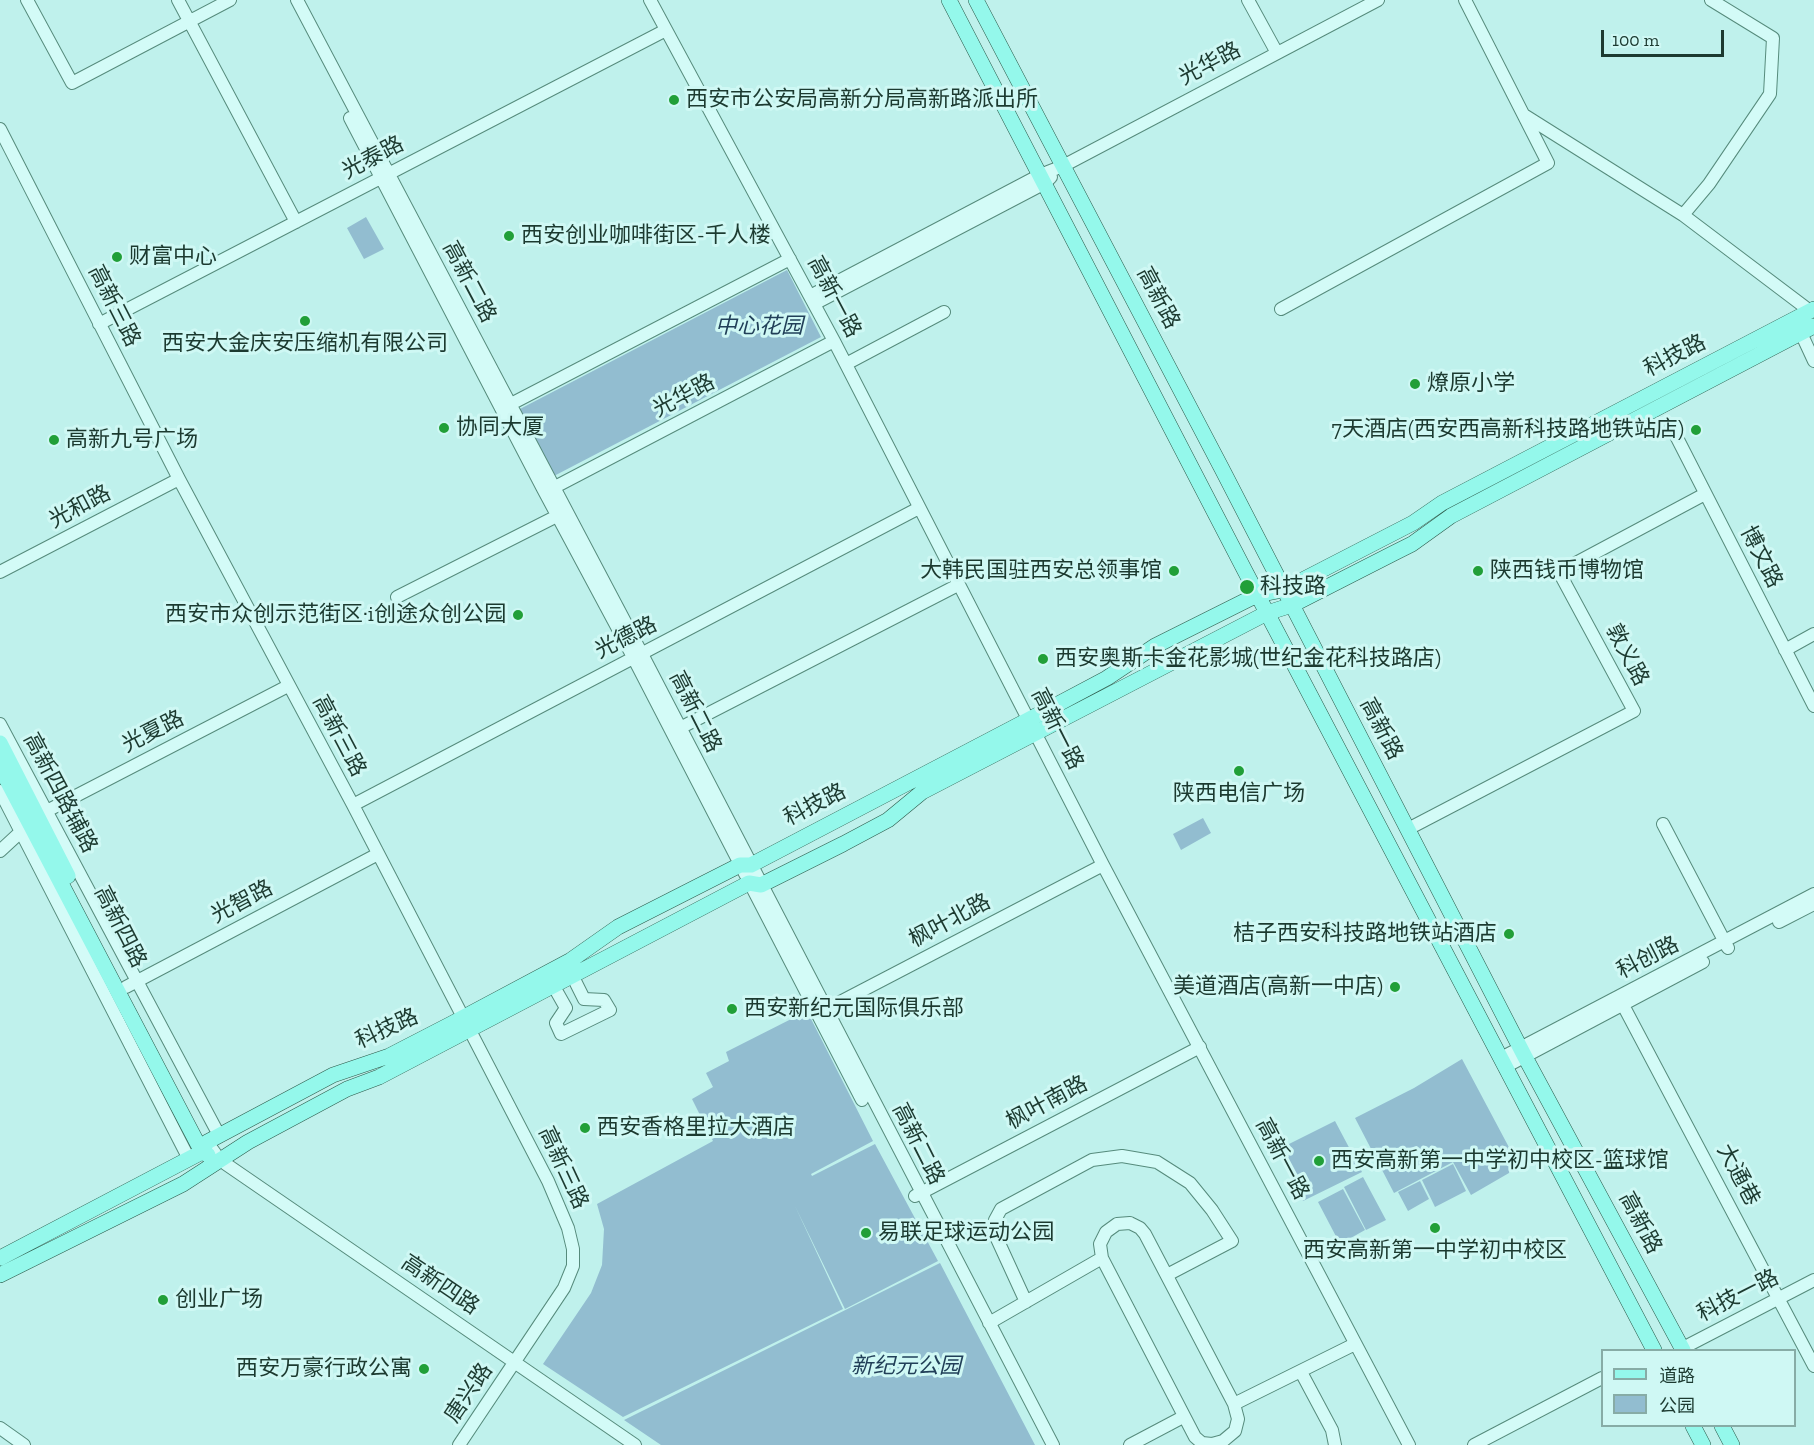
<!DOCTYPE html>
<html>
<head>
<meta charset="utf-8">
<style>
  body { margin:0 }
  #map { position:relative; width:1814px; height:1445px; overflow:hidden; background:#bff1ec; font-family:"Zilla Slab","Noto Sans SC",serif }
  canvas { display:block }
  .legend { position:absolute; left:1601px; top:1349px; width:195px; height:78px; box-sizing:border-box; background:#cff8f4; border:2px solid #87aca6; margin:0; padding:8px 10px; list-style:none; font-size:18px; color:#1c3a30 }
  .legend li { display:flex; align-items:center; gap:12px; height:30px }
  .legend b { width:30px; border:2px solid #87aca6 }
  .scale { position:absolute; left:1601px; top:30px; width:123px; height:27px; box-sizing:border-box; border:3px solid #1c3a30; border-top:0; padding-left:8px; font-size:18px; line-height:21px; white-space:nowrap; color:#1c3a30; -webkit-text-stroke:4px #cff8f4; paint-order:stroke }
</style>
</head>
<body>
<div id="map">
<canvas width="1814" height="1445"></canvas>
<ul class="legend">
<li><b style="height:8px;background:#94f8eb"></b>道路</li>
<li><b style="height:16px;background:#92bdd0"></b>公园</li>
</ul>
<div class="scale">100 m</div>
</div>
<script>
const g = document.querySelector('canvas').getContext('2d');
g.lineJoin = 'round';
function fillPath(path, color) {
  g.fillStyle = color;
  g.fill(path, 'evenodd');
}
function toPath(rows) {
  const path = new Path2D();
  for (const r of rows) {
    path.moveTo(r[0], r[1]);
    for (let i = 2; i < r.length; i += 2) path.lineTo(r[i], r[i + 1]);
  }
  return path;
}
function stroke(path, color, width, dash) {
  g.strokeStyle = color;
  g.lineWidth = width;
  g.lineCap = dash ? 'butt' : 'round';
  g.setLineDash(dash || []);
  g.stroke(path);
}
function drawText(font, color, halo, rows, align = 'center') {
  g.font = font + ' "Zilla Slab","Noto Sans SC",serif';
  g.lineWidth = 6;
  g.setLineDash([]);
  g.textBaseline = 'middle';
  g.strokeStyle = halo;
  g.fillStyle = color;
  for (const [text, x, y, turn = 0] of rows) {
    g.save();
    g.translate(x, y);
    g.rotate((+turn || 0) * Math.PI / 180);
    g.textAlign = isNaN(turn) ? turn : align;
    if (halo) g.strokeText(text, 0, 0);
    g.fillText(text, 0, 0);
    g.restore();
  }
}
fillPath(toPath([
  [366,217,384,249,364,259,347,228],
  [787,270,821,337,552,477,518,410],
  [1203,818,1211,833,1181,850,1173,834],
  [807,1011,873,1141,811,1174,812,1176,875,1144,938,1261,845,1309,795,1206,843,1309,623,1417,543,1364,591,1293,602,1265,604,1229,597,1204,713,1141,692,1099,713,1087,706,1073,729,1061,726,1052],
  [1462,1059,1512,1153,1509,1173,1471,1195,1453,1162,1394,1193,1355,1118,1414,1088],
  [1335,1121,1362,1172,1303,1201,1277,1150],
  [1453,1164,1466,1191,1435,1207,1422,1180],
  [1363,1177,1386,1220,1366,1230,1344,1187],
  [1420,1181,1429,1199,1408,1211,1398,1192],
  [1343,1189,1365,1230,1340,1244,1318,1202],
  [940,1263,1035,1445,661,1445,624,1420]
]), '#92bdd0');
const minor = toPath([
  [27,0,72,83,230,0],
  [178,0,296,222],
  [297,0,642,654,1053,1445],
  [650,0,834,341,1103,865,1409,1445],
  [1248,0,1277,53],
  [1524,115,1683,215,1810,311],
  [350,118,542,487,633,657,862,1100],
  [0,129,179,479,353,805,548,1181,568,1228,573,1249,573,1266,564,1288,459,1445],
  [1683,215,1709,184,1770,94,1773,38,1711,0],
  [810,296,1040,175,1063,166,1378,0],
  [814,304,1045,183,1051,177],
  [1281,309,1548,163,1465,0],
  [99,324,666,30],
  [1801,333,1814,361],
  [846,364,944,312],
  [509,405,790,259],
  [1671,426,1814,706],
  [553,488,834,341],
  [0,572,179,479],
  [397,597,557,516],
  [1785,650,1814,634],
  [0,724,219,1135],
  [680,728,958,585],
  [0,791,189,1159],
  [353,805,919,508],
  [39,815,288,686],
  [1663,824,1728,948],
  [1408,829,1634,711,1559,572,1705,494],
  [0,851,26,827],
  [1779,922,1814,904],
  [553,985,566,1008,556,1023,561,1034,610,1010,604,1000,584,999,572,975],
  [126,987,378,854],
  [1623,1005,1814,1366],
  [819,1013,1103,865],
  [1501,1058,1814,894],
  [1505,1067,1703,962],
  [207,1142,220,1160,635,1445],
  [915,1196,1200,1047],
  [1130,1223,1140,1228,1145,1234,1234,1404,1238,1419,1235,1431,1223,1441,1212,1444,1202,1443,1195,1437,1102,1258,1100,1244,1106,1232,1117,1224,1130,1223],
  [1026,1302,993,1230,995,1220,1001,1209,1092,1160,1122,1156,1157,1162,1190,1183,1212,1210,1232,1241,1167,1275],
  [989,1323,1102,1258],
  [1681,1349,1814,1280],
  [1301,1372,1332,1430,1335,1445],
  [1234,1404,1355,1344],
  [0,1428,24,1445],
  [1130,1445,1183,1417],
  [1474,1445,1602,1378]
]);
const major = toPath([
  [949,0,1245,571,1654,1350],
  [976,0,1222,469,1525,1057,1683,1350],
  [0,743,68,876],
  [0,767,202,1152,208,1155],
  [0,1258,202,1152,207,1142,333,1075,389,1056,451,1024,571,960,618,927,740,865,751,865,1028,720,1107,678,1155,646,1257,595,1283,590,1413,523,1442,503,1814,309],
  [0,1275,183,1184,248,1142,347,1089,379,1077,749,883,761,885,843,844,888,820,922,792,1267,613,1292,605,1394,553,1412,544,1451,516,1814,326],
  [1693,1426,1703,1445],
  [1722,1426,1732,1445]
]);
stroke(minor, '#568b7c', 14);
stroke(major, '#2b5949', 16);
stroke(minor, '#d3fbf7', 12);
stroke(major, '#94f8eb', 15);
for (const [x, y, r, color] of [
  [674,100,6,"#219f38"],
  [509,236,6,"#219f38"],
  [117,257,6,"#219f38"],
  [305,321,6,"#219f38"],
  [1415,384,6,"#219f38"],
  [444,428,6,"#219f38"],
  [1696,430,6,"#219f38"],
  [54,440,6,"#219f38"],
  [1174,571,6,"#219f38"],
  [1478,571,6,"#219f38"],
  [1247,587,8,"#219f38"],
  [518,615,6,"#219f38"],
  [1043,659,6,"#219f38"],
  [1239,771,6,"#219f38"],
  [1509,934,6,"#219f38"],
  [1395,987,6,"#219f38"],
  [732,1009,6,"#219f38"],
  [585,1128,6,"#219f38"],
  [1319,1161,6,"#219f38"],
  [1435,1228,6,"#219f38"],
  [866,1233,6,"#219f38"],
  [163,1300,6,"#219f38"],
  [424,1369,6,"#219f38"]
]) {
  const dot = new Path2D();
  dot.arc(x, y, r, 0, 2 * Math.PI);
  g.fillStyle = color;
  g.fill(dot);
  stroke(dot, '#cff8f4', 2);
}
drawText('22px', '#1c3a30', '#cff8f4', [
  ["光华路",1210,64,-28],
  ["光泰路",373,158,-28],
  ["高新二路",469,282,62],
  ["高新一路",834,297,62],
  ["高新路",1158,298,62],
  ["高新三路",114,306,63],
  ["科技路",1675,356,-27],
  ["光华路",684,396,-28],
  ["光和路",80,507,-28],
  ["博文路",1761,557,63],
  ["光德路",626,638,-27],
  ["敦义路",1627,655,62],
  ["高新二路",695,712,63],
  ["高新一路",1057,729,63],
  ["高新路",1381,729,62],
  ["光夏路",153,732,-27],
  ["高新三路",339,736,62],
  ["高新四路辅路",60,793,62],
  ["科技路",815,805,-27],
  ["光智路",242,902,-28],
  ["枫叶北路",950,921,-28],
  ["高新四路",120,927,63],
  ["科创路",1648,958,-27],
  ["科技路",387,1029,-24],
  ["枫叶南路",1047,1103,-28],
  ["高新二路",918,1144,63],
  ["高新一路",1282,1159,62],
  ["高新三路",563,1168,65],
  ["大通巷",1738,1175,62],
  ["高新路",1640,1223,62],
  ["高新四路",440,1285,34],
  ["科技一路",1738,1296,-27],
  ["唐兴路",469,1393,-56]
]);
drawText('22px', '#1c3a30', '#cff8f4', [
  ["西安市公安局高新分局高新路派出所",686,100],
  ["西安创业咖啡街区-千人楼",521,236],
  ["财富中心",129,257],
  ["西安大金庆安压缩机有限公司",305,344,"center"],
  ["燎原小学",1427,384],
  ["协同大厦",456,428],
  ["7天酒店(西安西高新科技路地铁站店)",1684,430,"right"],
  ["高新九号广场",66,440],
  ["大韩民国驻西安总领事馆",1162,571,"right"],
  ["陕西钱币博物馆",1490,571],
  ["科技路",1260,587],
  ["西安市众创示范街区·i创途众创公园",506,615,"right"],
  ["西安奥斯卡金花影城(世纪金花科技路店)",1055,659],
  ["陕西电信广场",1239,794,"center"],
  ["桔子西安科技路地铁站酒店",1497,934,"right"],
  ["美道酒店(高新一中店)",1383,987,"right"],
  ["西安新纪元国际俱乐部",744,1009],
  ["西安香格里拉大酒店",597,1128],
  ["西安高新第一中学初中校区-篮球馆",1331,1161],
  ["易联足球运动公园",878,1233],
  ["西安高新第一中学初中校区",1435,1251,"center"],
  ["创业广场",175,1300],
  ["西安万豪行政公寓",412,1369,"right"]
], 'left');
drawText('italic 22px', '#213f58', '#cff8f4', [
  ["中心花园",759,327],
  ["新纪元公园",906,1367]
]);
</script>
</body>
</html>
